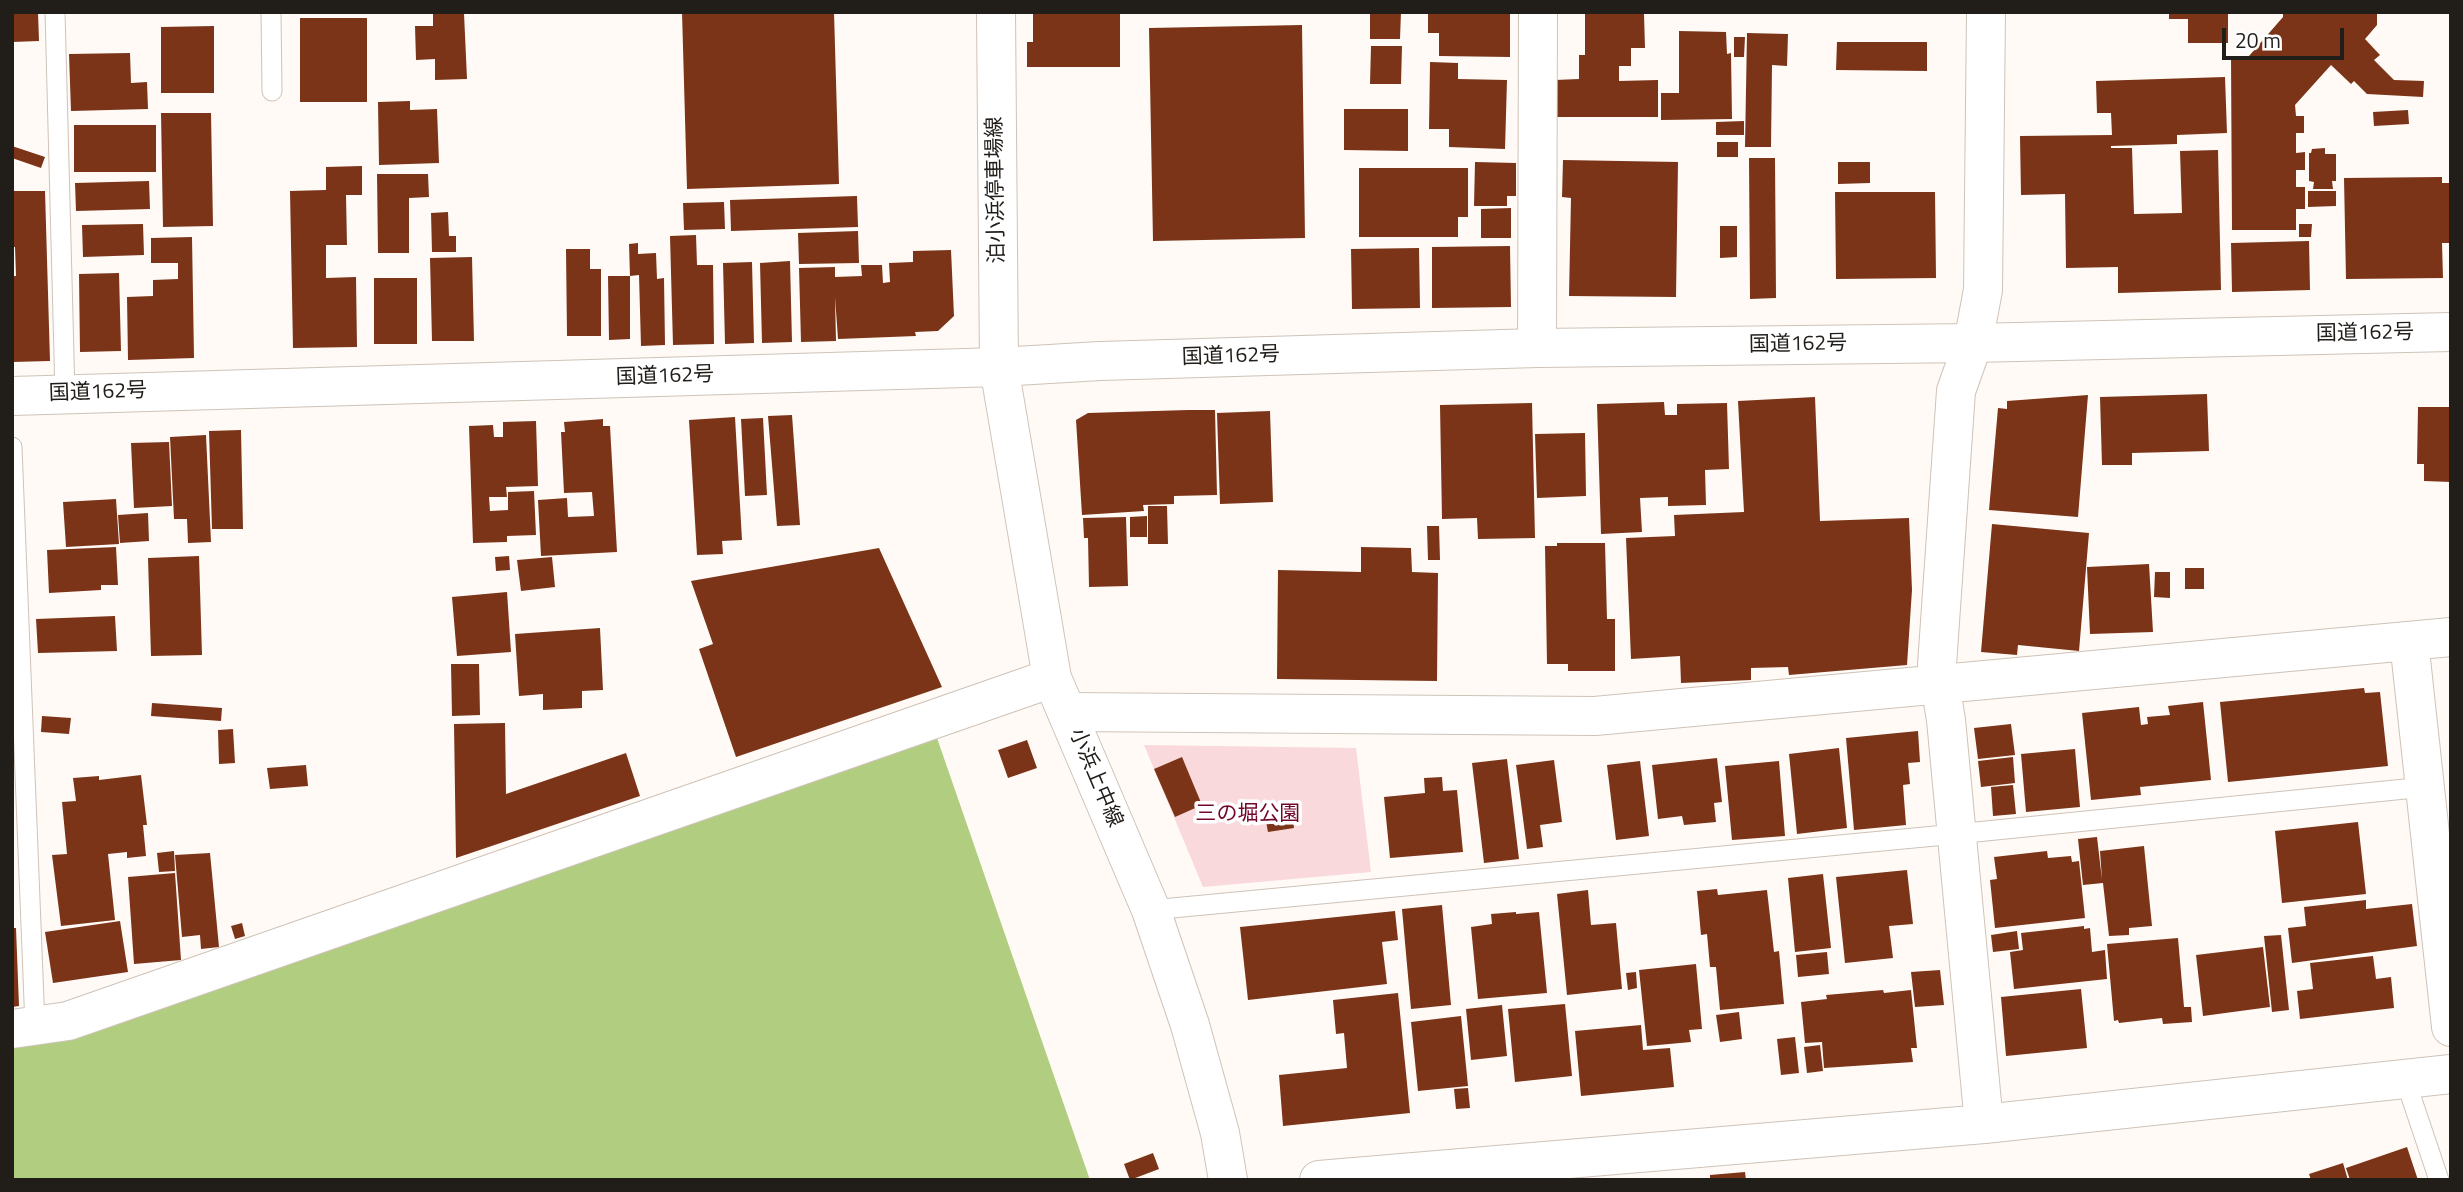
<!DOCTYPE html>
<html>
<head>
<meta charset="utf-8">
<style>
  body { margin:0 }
  #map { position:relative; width:2463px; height:1192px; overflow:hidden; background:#fffaf6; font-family:"Titillium Web",sans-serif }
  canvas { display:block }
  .frame { position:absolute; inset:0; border:14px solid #211d19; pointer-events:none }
  .scale { position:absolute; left:2222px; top:28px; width:122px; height:32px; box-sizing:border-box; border:4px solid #211d19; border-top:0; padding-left:9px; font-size:21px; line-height:24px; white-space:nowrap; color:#211d19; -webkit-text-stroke:5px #fff; paint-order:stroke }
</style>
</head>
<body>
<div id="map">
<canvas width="2463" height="1192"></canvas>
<div class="frame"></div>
<div class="scale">20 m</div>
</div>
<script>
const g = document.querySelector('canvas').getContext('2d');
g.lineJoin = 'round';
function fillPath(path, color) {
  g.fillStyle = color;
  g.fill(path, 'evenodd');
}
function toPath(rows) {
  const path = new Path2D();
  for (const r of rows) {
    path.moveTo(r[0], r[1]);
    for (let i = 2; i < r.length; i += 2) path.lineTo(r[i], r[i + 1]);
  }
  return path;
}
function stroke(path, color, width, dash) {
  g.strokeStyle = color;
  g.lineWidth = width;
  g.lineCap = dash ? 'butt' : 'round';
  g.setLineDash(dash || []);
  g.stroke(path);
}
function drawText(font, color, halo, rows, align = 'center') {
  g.font = font + ' "Titillium Web","Noto Sans JP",sans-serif';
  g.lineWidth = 7;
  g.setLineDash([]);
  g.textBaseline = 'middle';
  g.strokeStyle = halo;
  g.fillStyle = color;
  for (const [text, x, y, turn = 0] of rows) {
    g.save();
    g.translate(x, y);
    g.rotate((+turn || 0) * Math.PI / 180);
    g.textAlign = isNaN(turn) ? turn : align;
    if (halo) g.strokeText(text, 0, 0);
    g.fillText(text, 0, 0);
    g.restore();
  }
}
fillPath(toPath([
  [1144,745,1356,748,1371,872,1203,887]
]), '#fad9dc');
fillPath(toPath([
  [937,738,1090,1180,12,1180,12,1047]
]), '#b0cd80');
fillPath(toPath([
  [38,12,39,41,12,42,12,13],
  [682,12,834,12,839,184,687,189],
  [1033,12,1120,12,1120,67,1027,67,1027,42,1033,42],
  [1370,12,1401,12,1400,39,1370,39],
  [1428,12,1510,12,1510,57,1439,56,1439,33,1428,33],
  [2169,12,2228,12,2228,43,2188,43,2188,19,2169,19],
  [2283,12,2377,12,2377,25,2365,39,2380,55,2374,60,2394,80,2424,81,2423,97,2367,94,2354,81,2351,84,2331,65,2295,105,2296,116,2304,116,2304,133,2296,133,2296,153,2305,152,2305,170,2296,170,2296,187,2305,187,2305,209,2296,209,2296,230,2232,230,2231,56,2249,56,2283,17],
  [464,13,467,79,435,80,435,59,416,60,415,26,433,26,433,14],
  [1585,14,1644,14,1645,48,1631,48,1631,66,1619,66,1619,81,1658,80,1658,117,1556,117,1555,80,1579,79,1579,55,1585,55],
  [300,18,367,18,367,102,300,102],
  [1302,25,1305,238,1153,241,1149,28],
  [214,26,214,93,161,93,161,27],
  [1679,31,1726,32,1727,54,1731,53,1732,119,1661,120,1661,93,1679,93],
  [1747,33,1788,34,1787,66,1772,65,1771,147,1745,147],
  [1734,37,1745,37,1744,57,1734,57],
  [1837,42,1927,42,1927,71,1836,70],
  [1371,46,1402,46,1401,84,1370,84],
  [130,53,131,83,147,82,148,109,71,111,69,54],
  [1430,62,1458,63,1458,79,1507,80,1505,149,1449,147,1449,129,1429,129],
  [2225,77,2227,133,2177,135,2177,144,2111,146,2111,148,2132,148,2134,214,2182,213,2180,151,2218,150,2221,290,2118,293,2118,267,2066,268,2065,194,2021,195,2020,136,2112,135,2111,113,2097,113,2096,81],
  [410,101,410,110,437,109,439,163,379,165,378,102],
  [1344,109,1408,109,1408,151,1344,150],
  [2408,110,2409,124,2374,126,2373,112],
  [161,113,211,113,213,226,163,227],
  [1744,121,1744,135,1716,135,1716,122],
  [74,125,156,125,156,172,74,172],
  [1717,142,1738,142,1738,157,1717,157],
  [12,146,45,157,41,168,12,158],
  [2325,148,2325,154,2336,154,2336,181,2332,181,2333,189,2313,189,2314,182,2309,181,2309,153,2311,153,2312,149],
  [1749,158,1775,158,1776,298,1750,299],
  [1563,160,1678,162,1676,297,1569,296,1571,198,1562,197],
  [1475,162,1516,163,1516,196,1507,196,1507,206,1474,206],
  [1838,162,1870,162,1870,183,1838,184],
  [362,166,362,195,346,195,347,245,326,245,326,278,356,277,357,347,293,348,290,191,326,190,326,167],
  [1359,168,1468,168,1468,217,1458,217,1458,237,1359,237],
  [377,174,428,174,429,197,409,198,409,253,378,253],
  [2442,177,2442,183,2451,183,2451,243,2442,243,2443,278,2346,279,2344,178],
  [149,181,150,209,76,211,75,183],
  [12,191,45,191,50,361,12,362,12,276,16,276,15,247,13,247],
  [2308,191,2336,191,2336,206,2308,207],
  [1835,192,1935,192,1936,278,1836,279],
  [857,196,858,227,731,231,730,200],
  [724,202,725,229,684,230,683,203],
  [1511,208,1511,238,1481,238,1481,209],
  [448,212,449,236,456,236,456,252,432,252,431,213],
  [143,224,144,255,83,257,82,225],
  [2299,224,2312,224,2311,237,2299,237],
  [1720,226,1737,226,1737,257,1720,258],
  [858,231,859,263,799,264,798,233],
  [696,235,697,265,713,265,714,344,673,345,670,236],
  [192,237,194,358,128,360,127,297,153,296,153,280,178,279,178,263,151,263,151,238],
  [2309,241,2310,290,2232,292,2231,243],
  [638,243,638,254,656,253,657,279,664,278,665,345,641,346,639,275,630,276,629,244],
  [1510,246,1511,307,1432,308,1432,247],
  [1419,248,1420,308,1352,309,1351,249],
  [566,249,590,249,590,269,601,269,601,336,567,336],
  [951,250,954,316,938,331,915,332,916,336,838,339,835,297,836,341,801,342,799,268,835,267,835,277,862,276,861,265,882,265,883,283,890,282,889,263,913,262,913,251],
  [472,257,474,341,432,341,430,258],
  [790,261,792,342,762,343,760,263],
  [752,262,754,343,725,344,723,263],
  [119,273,121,351,80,352,79,274],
  [608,276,630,276,630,339,609,340],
  [374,278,417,278,417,344,374,344],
  [2207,394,2209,451,2132,453,2132,465,2102,465,2100,397],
  [2088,395,2078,517,1989,510,1998,408,2007,409,2007,401],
  [1815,397,1820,521,1909,518,1912,590,1907,665,1789,675,1788,667,1751,668,1751,680,1681,683,1680,656,1631,659,1626,538,1675,536,1674,515,1744,512,1738,401],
  [1664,402,1665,415,1677,415,1677,404,1727,403,1729,469,1705,470,1706,505,1668,506,1668,497,1640,498,1642,532,1601,534,1597,404],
  [1532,403,1535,538,1478,539,1477,518,1442,519,1440,405],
  [2418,407,2451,407,2451,482,2424,481,2424,464,2417,464],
  [1188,410,1215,410,1217,495,1174,496,1174,504,1143,505,1144,511,1082,515,1076,420,1088,413],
  [1270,411,1273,502,1220,504,1217,413],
  [792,415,800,525,777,526,768,416],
  [735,417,742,540,722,541,723,554,697,555,689,420],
  [763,418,767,495,745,496,741,419],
  [603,419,603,426,610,426,617,552,541,556,538,500,567,498,568,517,594,516,592,492,564,493,561,432,565,432,564,422],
  [536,421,538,486,506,487,507,497,489,497,490,511,508,510,508,492,534,491,536,535,507,536,507,542,473,543,469,426,493,425,494,437,503,437,503,422],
  [241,430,243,529,212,529,209,431],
  [1585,433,1586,496,1537,498,1535,434],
  [206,435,211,542,188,543,187,519,174,519,170,437],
  [169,442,172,506,134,508,131,443],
  [116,499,119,544,66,547,63,502],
  [1148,506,1167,506,1168,544,1148,544],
  [148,513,149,541,120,543,118,515],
  [1147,516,1147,537,1130,537,1130,517],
  [1126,517,1128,586,1089,587,1088,538,1084,538,1083,518],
  [1992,524,2089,533,2079,651,2018,645,2017,655,1981,652],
  [1427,526,1439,526,1440,560,1428,560],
  [1557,543,1605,543,1607,619,1615,619,1615,671,1568,671,1568,664,1547,664,1545,546,1557,546],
  [116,547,118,585,101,585,101,590,49,593,47,550],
  [1361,547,1411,548,1412,572,1438,573,1437,681,1277,679,1278,570,1361,572],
  [879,548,942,687,736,757,699,649,713,644,691,581],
  [199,556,202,655,151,656,148,558],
  [509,556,510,570,496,571,495,557],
  [552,557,555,587,521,591,517,560],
  [2149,564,2153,632,2090,634,2087,567],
  [2185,568,2204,568,2204,589,2185,589],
  [2155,572,2170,572,2170,598,2154,597],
  [507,592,511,652,457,656,452,597],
  [115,616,117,651,38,653,36,619],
  [600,628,603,690,582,691,582,708,543,710,543,694,519,696,515,634],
  [451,664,479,664,480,715,452,716],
  [2364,688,2365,693,2380,692,2388,766,2228,782,2220,702],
  [2203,702,2211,780,2140,787,2141,795,2091,800,2082,713,2139,707,2141,725,2148,724,2147,717,2170,715,2168,706],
  [152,703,222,708,221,721,151,716],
  [42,716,71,718,69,734,41,732],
  [505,723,506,794,626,753,640,796,456,858,454,724],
  [2011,724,2015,755,1978,759,1974,728],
  [233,729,235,763,219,764,218,730],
  [1918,731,1920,762,1908,763,1910,784,1903,785,1906,825,1854,830,1846,738],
  [1027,740,1037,768,1008,778,998,750],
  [1839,748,1847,828,1797,834,1789,754],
  [2075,749,2080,807,2026,812,2021,754],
  [1182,757,1202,805,1175,817,1154,769],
  [2013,757,2015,783,1981,787,1978,761],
  [1717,758,1722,802,1714,803,1716,822,1684,825,1682,816,1658,819,1652,765],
  [1507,759,1519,859,1484,863,1472,763],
  [1554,760,1562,822,1540,825,1543,847,1527,849,1516,765],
  [1640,761,1649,836,1616,840,1607,765],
  [1779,761,1785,836,1732,840,1725,766],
  [306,765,308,786,270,789,267,768],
  [141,775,147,825,143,825,146,856,127,858,127,852,108,854,115,920,61,926,52,855,67,854,62,802,76,801,73,778,99,776,99,780],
  [1442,777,1443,791,1457,790,1463,852,1390,858,1384,797,1425,793,1424,778],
  [2013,785,2016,814,1993,816,1991,787],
  [1291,806,1294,828,1268,832,1264,811],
  [2358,822,2366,894,2282,903,2275,831],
  [2097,837,2102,880,2100,851,2144,846,2152,926,2129,928,2129,935,2109,936,2103,883,2083,885,2078,839],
  [174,851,175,871,159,872,157,853],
  [2047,851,2048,858,2071,856,2072,862,2079,861,2085,918,1995,928,1990,880,1997,879,1994,857],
  [210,853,219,947,201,949,200,935,182,937,175,855],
  [1907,870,1913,924,1889,926,1893,958,1845,963,1836,877],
  [175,873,181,960,134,964,128,877],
  [1823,874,1831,948,1795,952,1788,878],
  [1717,889,1718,895,1767,890,1774,952,1779,951,1784,1004,1720,1010,1716,967,1710,967,1707,934,1701,935,1697,891],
  [1588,890,1591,925,1616,923,1622,989,1567,995,1557,894],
  [2366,900,2366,909,2412,904,2417,946,2292,963,2288,928,2306,926,2304,907],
  [1442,905,1451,1005,1411,1009,1402,909],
  [1395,911,1398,940,1382,942,1387,984,1248,1000,1240,927],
  [1516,912,1516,914,1539,912,1547,993,1478,999,1471,927,1492,924,1491,914],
  [120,921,128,972,53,983,45,932],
  [242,923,245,936,235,939,231,926],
  [2084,926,2084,929,2090,928,2092,952,2105,950,2107,979,2014,989,2010,952,2023,950,2021,933],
  [12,928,16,928,19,1006,12,1007],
  [2017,931,2019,949,1993,952,1991,935],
  [2281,935,2289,1010,2272,1012,2264,936],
  [2178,938,2184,1007,2191,1007,2192,1022,2163,1024,2162,1018,2119,1023,2118,1020,2114,1021,2107,944],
  [2263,947,2270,1007,2203,1016,2196,955],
  [1827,952,1829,974,1798,977,1796,955],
  [2373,956,2376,979,2391,977,2394,1008,2300,1019,2297,991,2313,989,2310,963],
  [1696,964,1702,1029,1689,1030,1691,1042,1647,1046,1639,970],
  [1940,970,1944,1005,1915,1007,1911,972],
  [1636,972,1637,988,1628,990,1626,973],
  [2081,989,2087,1048,2006,1056,2001,997],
  [1883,990,1884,993,1911,990,1917,1048,1911,1048,1913,1062,1824,1068,1822,1042,1805,1043,1801,1002,1827,999,1826,995],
  [1398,993,1410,1113,1283,1126,1279,1075,1347,1068,1344,1033,1336,1034,1333,1000],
  [1565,1004,1572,1076,1515,1082,1508,1009],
  [1502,1005,1507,1056,1471,1060,1466,1009],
  [1739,1012,1742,1039,1720,1042,1716,1015],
  [1461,1016,1468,1086,1418,1091,1411,1022],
  [1641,1025,1643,1050,1670,1048,1674,1087,1581,1096,1575,1031],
  [1795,1037,1799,1073,1781,1075,1777,1039],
  [1820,1045,1823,1071,1807,1073,1804,1047],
  [1468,1088,1470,1108,1456,1109,1454,1089],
  [2407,1147,2418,1180,2350,1180,2346,1168],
  [1153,1153,1159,1169,1130,1180,1124,1164],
  [2343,1163,2348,1180,2311,1180,2309,1174],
  [1745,1172,1746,1180,1710,1180,1710,1175]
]), '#7b3418');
const service = toPath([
  [55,12,65,394],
  [271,12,272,91],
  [12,447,35,1026],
  [1151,910,1956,834,2425,787],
  [2405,1079,2439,1180]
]);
const minor = toPath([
  [1537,348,1538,12],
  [2409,641,2451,1027],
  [1067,712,1595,716,2451,637],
  [12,1029,68,1021,1052,678],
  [1984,1124,1946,720,1937,665,1956,391,1973,343,1983,290,1986,12]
]);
const tertiary = toPath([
  [1319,1180,1984,1124,2451,1074]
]);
const secondary = toPath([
  [996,12,999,367]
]);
const primary = toPath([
  [999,367,1052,678,1151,910,1190,1025,1220,1133,1228,1180]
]);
const trunk = toPath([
  [12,396,999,367,1100,361,1537,348,1973,343,2451,332]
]);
stroke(service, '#cec3b8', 21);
stroke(minor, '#cec3b8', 40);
stroke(tertiary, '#cec3b8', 40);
stroke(secondary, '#cec3b8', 40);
stroke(primary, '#cec3b8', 40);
stroke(trunk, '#cec3b8', 40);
stroke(service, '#fff', 19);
stroke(minor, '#fff', 38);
stroke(tertiary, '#fff', 38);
stroke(secondary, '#fff', 38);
stroke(primary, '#fff', 38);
stroke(trunk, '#fff', 38);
drawText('21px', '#211d19', '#fff', [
  ["泊小浜停車場線",997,190,-91],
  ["国道162号",2365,334,-1],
  ["国道162号",1798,345,-1],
  ["国道162号",1231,357,-2],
  ["国道162号",665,377,-2],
  ["国道162号",98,393,-2],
  ["小浜上中線",1095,778,67]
]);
drawText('21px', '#730729', '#fff', [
  ["三の堀公園",1248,815]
]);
</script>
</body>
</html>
